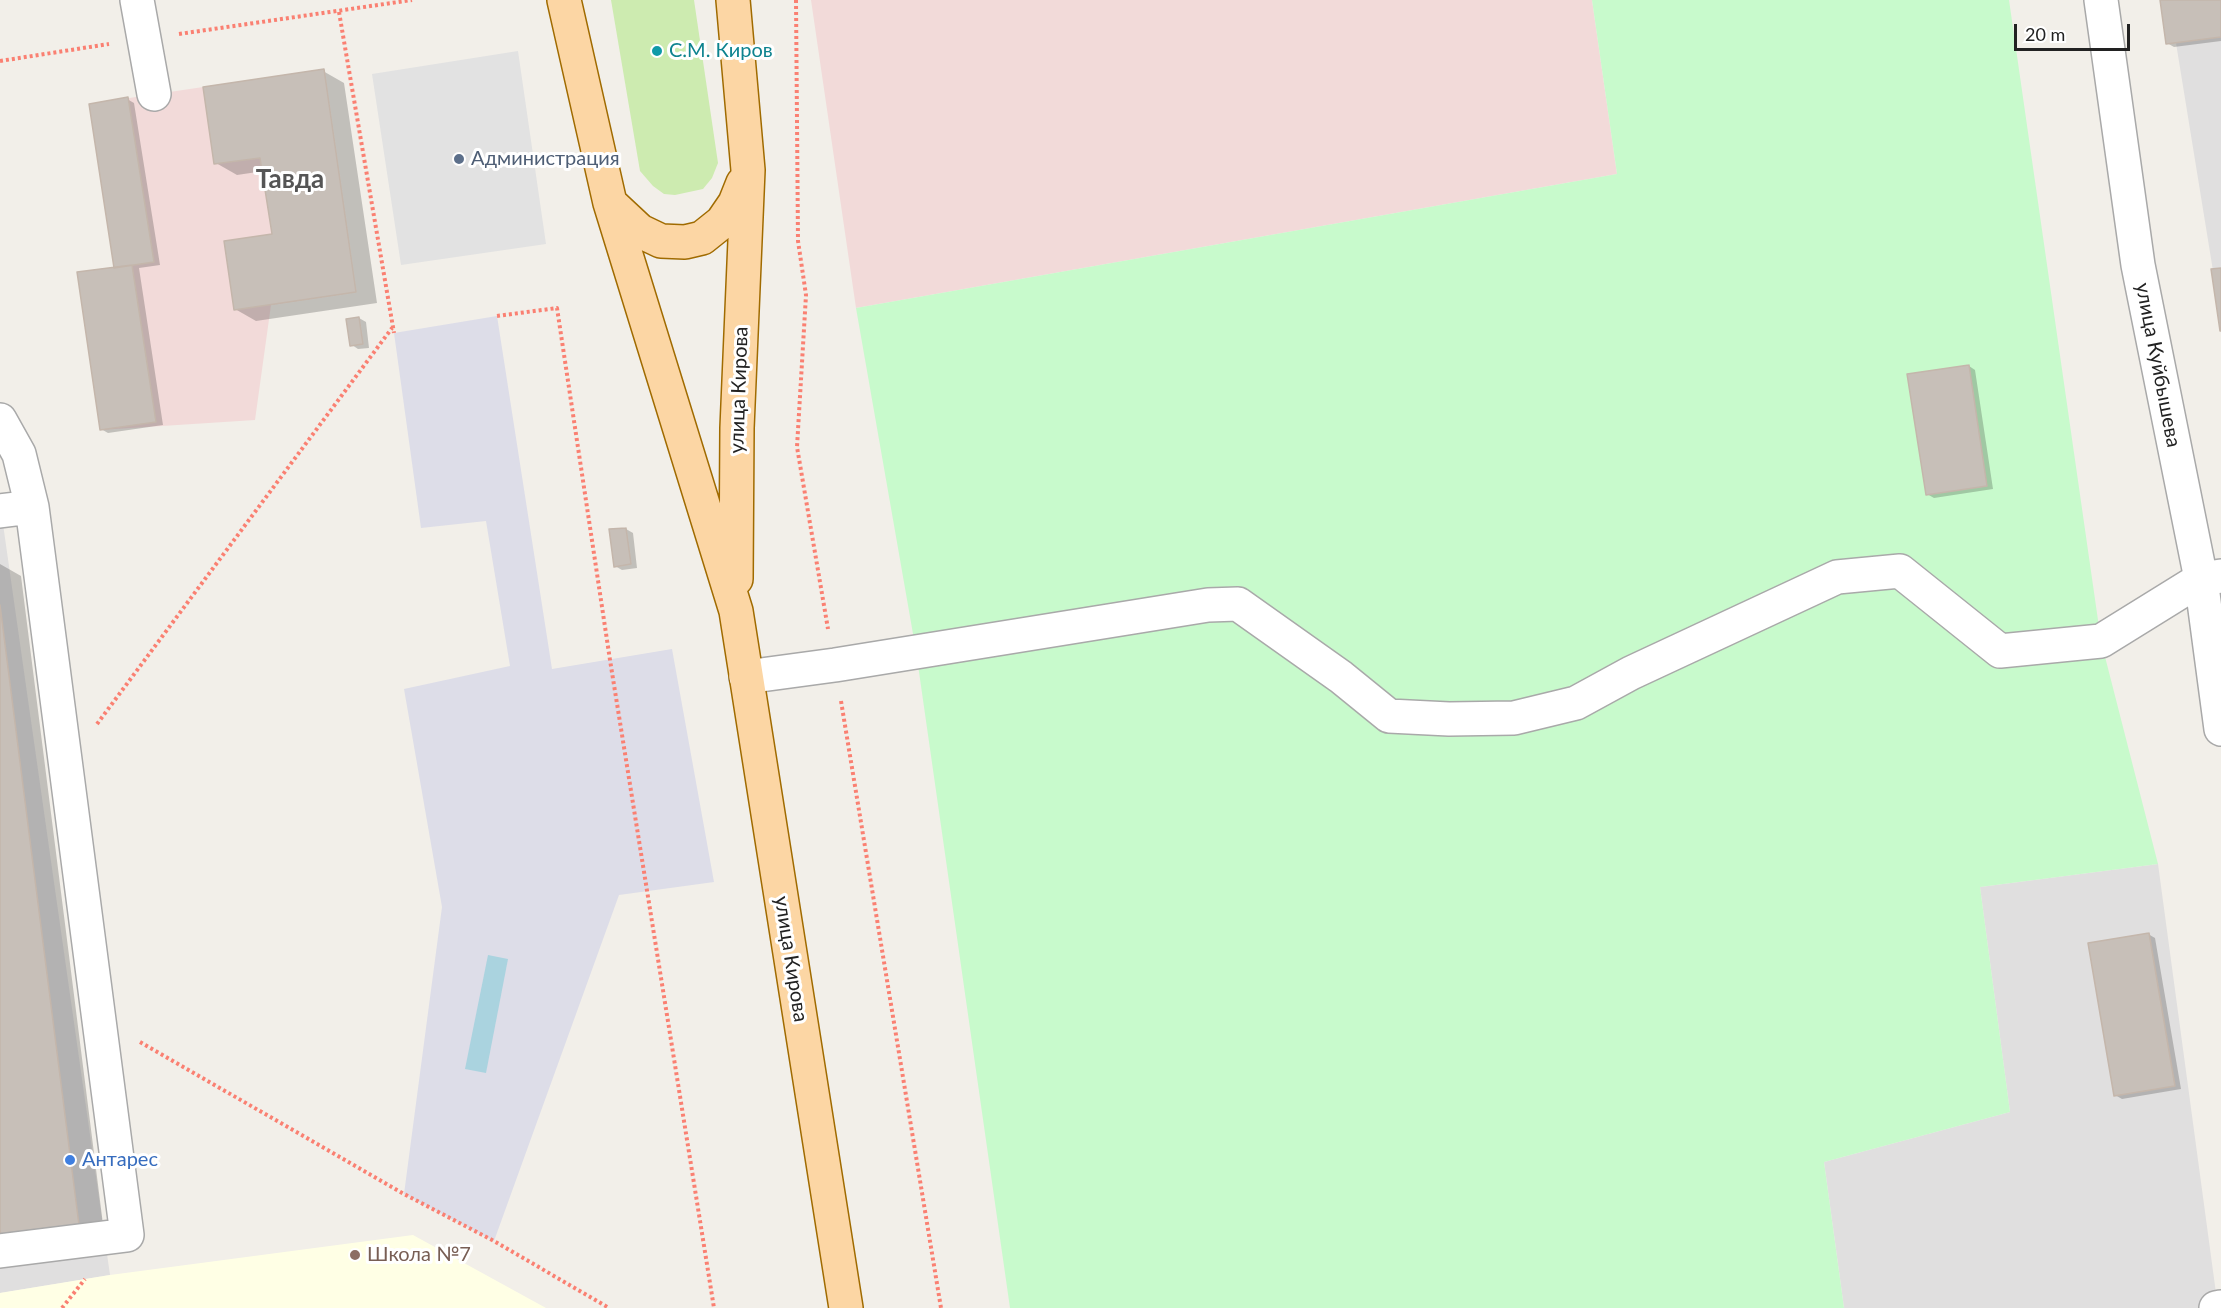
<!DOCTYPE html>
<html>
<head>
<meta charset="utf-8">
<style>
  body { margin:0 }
  #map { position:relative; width:2221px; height:1308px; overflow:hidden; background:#f2efe9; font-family:Lato,sans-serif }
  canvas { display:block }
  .scale { position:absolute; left:2014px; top:24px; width:116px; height:27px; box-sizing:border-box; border:3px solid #222; border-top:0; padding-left:8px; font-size:18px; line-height:21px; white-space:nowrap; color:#222; -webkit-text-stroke:4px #fff; paint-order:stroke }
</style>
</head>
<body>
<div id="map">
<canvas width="2221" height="1308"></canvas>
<div class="scale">20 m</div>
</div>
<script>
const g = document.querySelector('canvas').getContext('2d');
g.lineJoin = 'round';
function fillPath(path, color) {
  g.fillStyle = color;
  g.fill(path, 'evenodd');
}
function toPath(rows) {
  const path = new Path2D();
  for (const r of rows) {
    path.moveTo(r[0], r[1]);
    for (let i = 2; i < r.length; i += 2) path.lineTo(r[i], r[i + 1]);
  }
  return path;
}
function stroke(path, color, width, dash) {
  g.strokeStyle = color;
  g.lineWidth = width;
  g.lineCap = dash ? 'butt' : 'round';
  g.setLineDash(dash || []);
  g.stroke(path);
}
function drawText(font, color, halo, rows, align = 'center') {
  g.font = font + ' Lato,sans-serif';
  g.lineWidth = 6;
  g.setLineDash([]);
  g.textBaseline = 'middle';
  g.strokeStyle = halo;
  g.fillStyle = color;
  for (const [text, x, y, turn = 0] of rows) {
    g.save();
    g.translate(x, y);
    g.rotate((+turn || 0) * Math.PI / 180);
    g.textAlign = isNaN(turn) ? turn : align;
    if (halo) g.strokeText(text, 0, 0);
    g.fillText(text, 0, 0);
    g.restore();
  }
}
fillPath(toPath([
  [2169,0,2221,0,2221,320],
  [0,503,110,1275,0,1293],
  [2158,864,2218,1308,1844,1308,1824,1162,2010,1112,1980,887]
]), '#e0dfdf');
fillPath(toPath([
  [811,0,1592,0,1617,174,856,308],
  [324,69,356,292,271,305,255,420,100,430,77,272,114,267,89,104]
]), '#f2dad9');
fillPath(toPath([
  [413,1235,546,1308,0,1308,0,1293,110,1275]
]), '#ffffe5');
fillPath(toPath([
  [611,0,694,0,718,163,712,178,703,189,675,195,664,194,653,186,640,171]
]), '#cdebb0');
fillPath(toPath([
  [1592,0,2009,0,2101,641,2158,864,1980,887,2010,1112,1824,1162,1844,1308,1010,1308,916,651,856,308,1617,174]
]), '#c8facc');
fillPath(toPath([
  [518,51,546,244,401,265,372,74]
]), '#e2e2e2');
fillPath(toPath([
  [497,316,552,669,672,649,714,882,619,895,494,1241,404,1194,442,907,404,689,510,666,486,521,421,528,394,333]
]), '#dddde8');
fillPath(toPath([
  [488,955,508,959,486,1073,465,1069]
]), '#aad3df');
fillPath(toPath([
  [2162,0,2221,0,2221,41,2174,47,2167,43],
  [323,71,344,83,377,303,256,321,235,309,273,235,264,171,237,175,216,163],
  [127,99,134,103,160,265,139,268,163,425,108,433,101,429],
  [359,318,366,322,369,348,358,349,352,345],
  [1969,366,1975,370,1993,489,1934,498,1927,494],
  [626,529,633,533,637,568,622,570,615,566],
  [0,564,21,576,105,1240,0,1218],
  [2148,934,2155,938,2181,1089,2122,1099,2115,1095]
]), '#0003');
const building = toPath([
  [2160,0,2221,0,2221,37,2166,44,2160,0],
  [324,69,356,292,234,310,224,241,272,234,260,158,214,164,203,87,324,69],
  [128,97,154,262,114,268,89,104,128,97],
  [132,265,156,422,100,430,77,272,132,265],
  [2221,268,2221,331,2220,331,2211,269,2221,268],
  [359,317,363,344,350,346,346,319,359,317],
  [1969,365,1987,486,1926,495,1907,374,1969,365],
  [626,528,631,564,614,567,609,529,626,528],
  [0,605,79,1225,1,1235,0,1230,0,605],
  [2149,933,2175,1086,2114,1096,2088,943,2149,933]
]);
fillPath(building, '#c7bfb8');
stroke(building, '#c4b6ab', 1.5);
const minor = toPath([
  [137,0,154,94],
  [2101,0,2138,265,2201,579,2221,729],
  [0,420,19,454,32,507,127,1235,0,1251],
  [0,511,32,507],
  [746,677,835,665,1208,605,1238,604,1341,677,1389,716,1449,719,1514,718,1576,703,1631,673,1837,577,1900,571,2000,651,2101,641,2201,579,2221,576],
  [2216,1308,2221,1307]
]);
const major = toPath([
  [564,0,610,203,736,611,846,1308],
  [733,0,748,170,737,428,736,579],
  [610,203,640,231,661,241,685,242,702,238,722,222,735,203,743,183]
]);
stroke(minor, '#a9a9a9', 36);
stroke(major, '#a06b00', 36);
stroke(toPath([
  [796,0,798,241,806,295,797,447,828,629],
  [339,12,394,333],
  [179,34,412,0],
  [0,61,109,44],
  [497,316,557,308,610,660,714,1308],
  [841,701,941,1308],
  [97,724,392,328],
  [140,1042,404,1194,494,1241,609,1308],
  [62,1308,85,1279]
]), '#fa8072', 4, [3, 3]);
stroke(minor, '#fff', 33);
stroke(major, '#fcd6a4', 33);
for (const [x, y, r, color] of [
  [657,51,6,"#0f9aa8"],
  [459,159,6,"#5c6f8a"],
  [70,1160,6,"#3f7fe0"],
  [355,1255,6,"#8d6e63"]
]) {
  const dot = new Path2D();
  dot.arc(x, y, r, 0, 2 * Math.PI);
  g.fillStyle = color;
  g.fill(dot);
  stroke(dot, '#fff', 2);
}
drawText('20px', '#0d838f', '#fff', [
  ["С.М. Киров",669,51]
], 'left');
drawText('20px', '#4e5e75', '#fff', [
  ["Администрация",471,159]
], 'left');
drawText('20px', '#222', '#fff', [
  ["улица Куйбышева",2158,365,79],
  ["улица Кирова",739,390,-88],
  ["улица Кирова",791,959,81]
]);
drawText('20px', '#366cbe', '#fff', [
  ["Антарес",82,1160]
], 'left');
drawText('20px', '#785e54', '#fff', [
  ["Школа №7",367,1255]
], 'left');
drawText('bold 26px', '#555', '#fff', [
  ["Тавда",290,180]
]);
</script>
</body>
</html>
